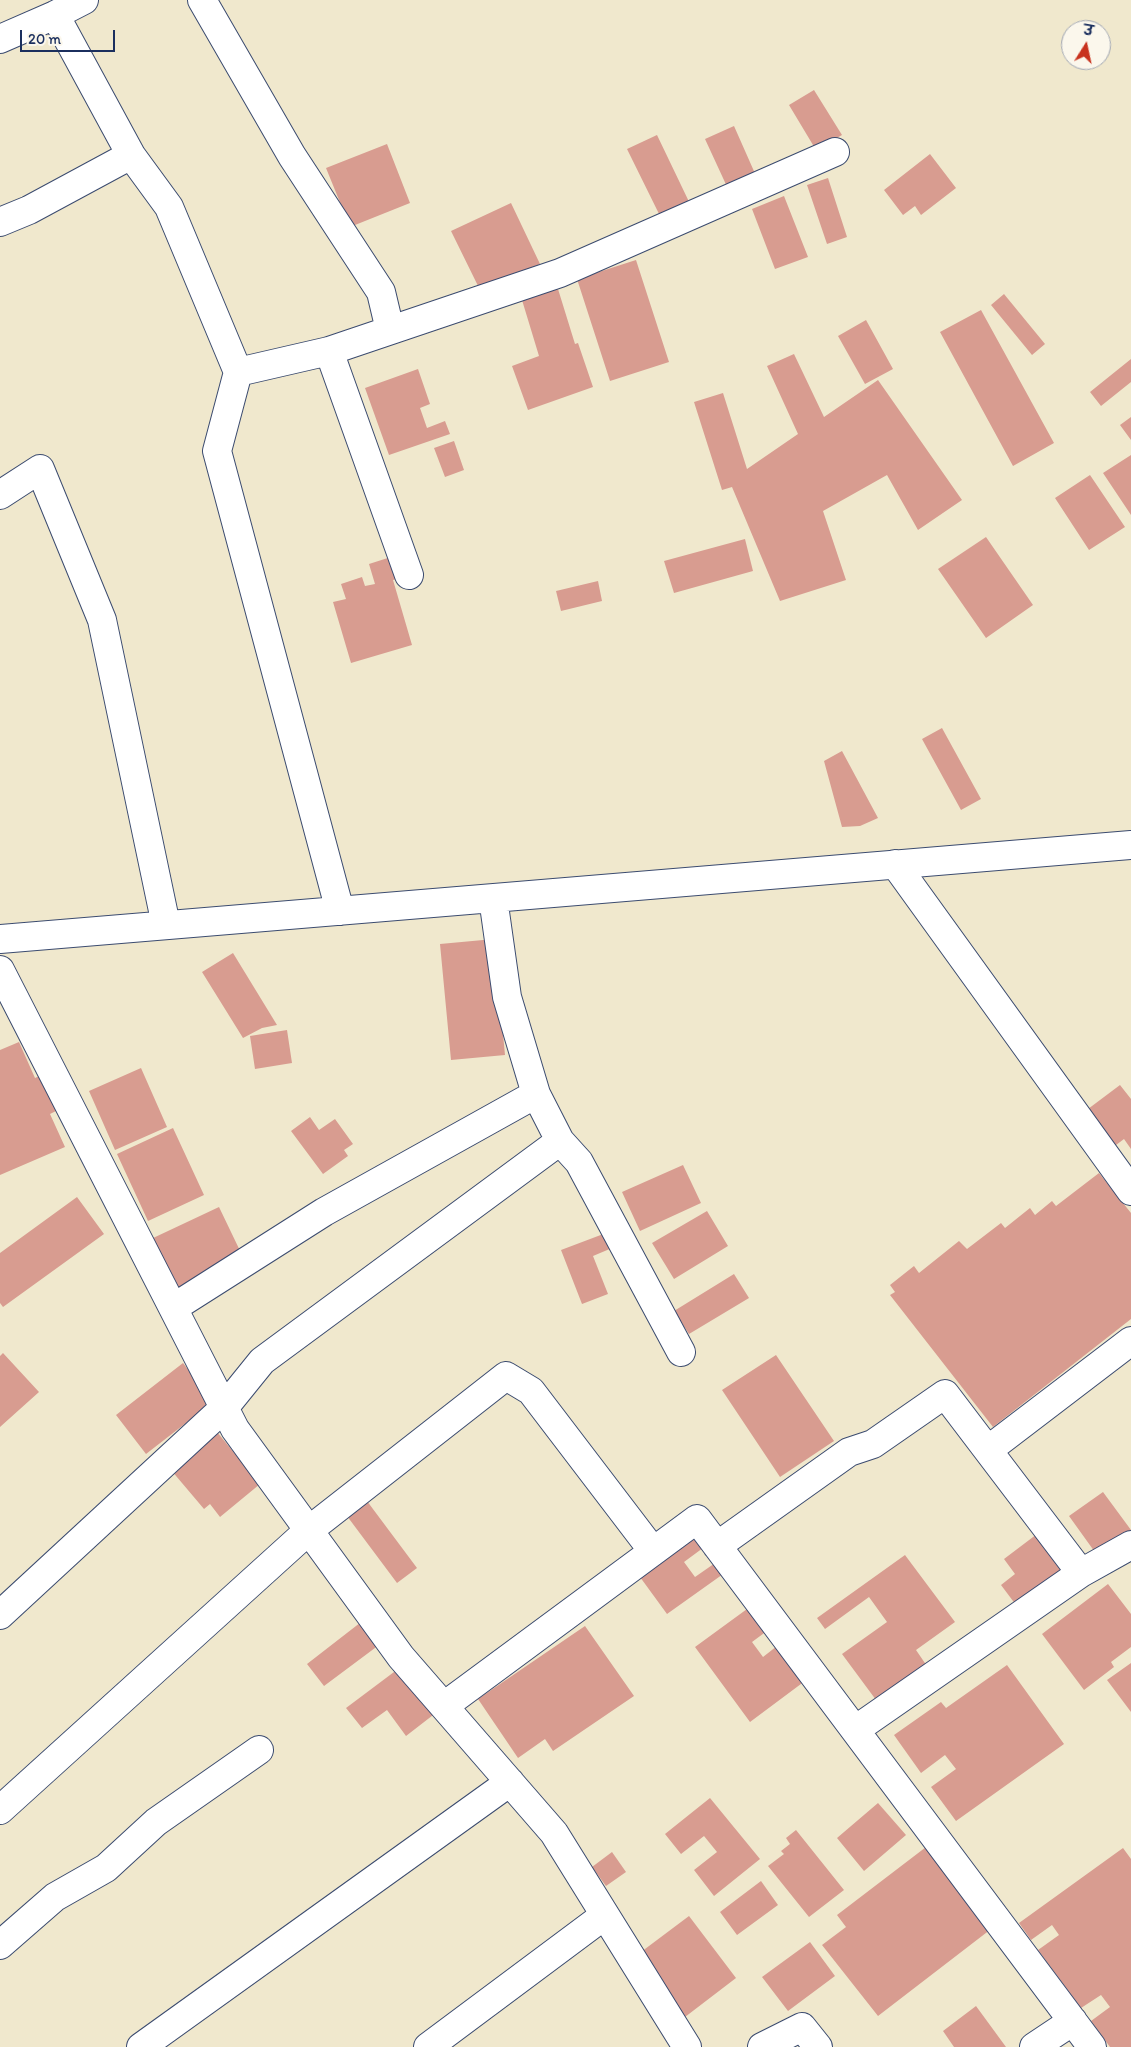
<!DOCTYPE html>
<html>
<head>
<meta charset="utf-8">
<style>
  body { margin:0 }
  #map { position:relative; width:1131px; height:2047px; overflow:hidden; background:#f0e8cd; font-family:Itim,"Playpen Sans Deva",sans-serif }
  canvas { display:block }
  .north { position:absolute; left:1061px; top:20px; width:50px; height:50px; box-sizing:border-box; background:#fbf7ec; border:1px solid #a1a7b3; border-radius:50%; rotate:10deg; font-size:14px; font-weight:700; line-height:20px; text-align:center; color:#1b2f5e }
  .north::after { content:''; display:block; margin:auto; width:18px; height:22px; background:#c8321e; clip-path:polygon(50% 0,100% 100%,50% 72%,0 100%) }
  .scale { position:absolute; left:20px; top:30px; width:95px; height:22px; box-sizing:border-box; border:2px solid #1b2f5e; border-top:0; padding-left:6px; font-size:15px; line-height:18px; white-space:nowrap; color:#1b2f5e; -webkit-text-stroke:4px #fbf7ec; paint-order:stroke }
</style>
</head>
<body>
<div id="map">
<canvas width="1131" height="2047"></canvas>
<div class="north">उ</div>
<div class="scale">20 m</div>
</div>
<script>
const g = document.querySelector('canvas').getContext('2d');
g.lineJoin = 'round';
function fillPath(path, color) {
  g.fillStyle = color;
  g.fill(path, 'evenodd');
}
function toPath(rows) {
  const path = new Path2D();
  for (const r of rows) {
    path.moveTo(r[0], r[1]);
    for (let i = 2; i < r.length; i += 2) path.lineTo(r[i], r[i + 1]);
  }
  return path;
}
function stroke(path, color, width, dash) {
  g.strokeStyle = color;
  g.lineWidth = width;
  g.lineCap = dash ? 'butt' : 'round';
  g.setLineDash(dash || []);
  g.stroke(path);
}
fillPath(toPath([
  [814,90,842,135,816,150,789,105],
  [734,126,757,178,729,191,705,139],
  [657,135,692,208,663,222,627,149],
  [387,144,410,203,350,227,326,168],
  [930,154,956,188,921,215,915,206,903,215,884,190],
  [828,178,847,237,827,244,807,185],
  [784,196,808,257,775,269,752,209],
  [511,203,540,264,481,292,451,231],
  [636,260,669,362,610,381,577,279],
  [558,289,575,344,578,343,593,387,528,410,512,366,539,356,522,300],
  [1004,294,1045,344,1032,355,991,305],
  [981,310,1054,443,1013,466,940,332],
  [866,320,893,369,865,384,838,336],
  [794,354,824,417,878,380,962,500,918,530,887,475,823,511,846,580,780,601,732,487,722,490,694,402,723,393,747,469,798,434,767,366],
  [1131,359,1131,382,1101,406,1090,392],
  [418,369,430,404,420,408,427,428,445,421,450,434,389,455,365,388],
  [1131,417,1131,440,1120,425],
  [454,441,464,470,445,477,434,448],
  [1131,455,1131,515,1103,473],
  [1090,475,1125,527,1089,550,1055,498],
  [986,537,1033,605,986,638,938,569],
  [745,539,753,571,674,593,664,561],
  [394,556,400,578,393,580,412,645,351,663,333,602,346,599,341,584,362,577,365,586,375,584,369,564],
  [598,581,602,601,561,611,556,591],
  [942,728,981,799,961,810,922,739],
  [842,751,878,818,860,826,842,827,824,761],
  [494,939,505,1055,451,1060,440,944],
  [233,953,277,1025,262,1028,243,1038,202,972],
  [287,1030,292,1063,255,1069,250,1036],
  [19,1042,35,1078,46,1073,62,1108,50,1114,65,1147,0,1175,0,1050],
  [141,1068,167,1127,115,1150,89,1091],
  [1120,1085,1131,1099,1131,1149,1124,1139,1112,1148,1084,1112],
  [310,1117,319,1130,335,1119,353,1144,344,1150,348,1156,323,1174,291,1131],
  [173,1128,204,1195,148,1221,117,1154],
  [683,1165,701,1203,640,1231,622,1192],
  [1099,1173,1131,1213,1131,1319,993,1427,890,1295,895,1292,890,1285,914,1266,919,1273,959,1241,967,1249,1001,1223,1005,1228,1030,1208,1035,1215,1052,1201,1056,1206],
  [77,1197,104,1234,3,1307,0,1303,0,1253],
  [219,1207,243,1257,175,1289,151,1239],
  [707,1211,728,1246,674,1279,652,1243],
  [606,1233,612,1248,593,1256,608,1294,582,1304,561,1250],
  [734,1274,749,1298,689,1334,674,1311],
  [3,1353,39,1392,0,1427,0,1356],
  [776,1355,834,1441,780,1477,722,1390],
  [183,1363,213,1402,146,1454,116,1415],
  [217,1432,260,1484,220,1517,210,1504,204,1509,171,1470],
  [1103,1492,1131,1530,1097,1555,1069,1516],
  [367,1501,417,1568,397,1583,347,1516],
  [1041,1531,1068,1565,1016,1605,1001,1585,1015,1574,1004,1559],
  [699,1534,707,1545,684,1562,695,1577,718,1561,726,1572,667,1614,640,1577],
  [905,1555,955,1622,916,1650,929,1669,879,1704,842,1654,887,1622,869,1597,825,1629,817,1618],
  [1108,1584,1131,1614,1131,1647,1111,1662,1114,1667,1084,1690,1042,1634],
  [758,1601,775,1625,752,1642,763,1657,786,1639,813,1675,750,1722,695,1647],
  [365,1619,383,1642,324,1686,307,1664],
  [585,1626,634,1696,553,1751,545,1739,518,1758,478,1699],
  [1131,1663,1131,1712,1107,1680],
  [1007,1665,1064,1744,956,1821,931,1787,956,1769,945,1755,921,1773,894,1735,941,1702,946,1708],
  [402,1666,437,1712,406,1736,387,1710,362,1728,346,1708],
  [710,1798,760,1859,714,1896,694,1870,717,1852,704,1836,681,1854,665,1834],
  [878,1803,906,1835,864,1871,837,1838],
  [796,1830,844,1890,809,1917,768,1866,784,1854,781,1851,790,1844,786,1838],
  [930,1844,995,1926,878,2016,822,1945,846,1927,837,1915],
  [1123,1848,1131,1859,1131,2047,1110,2047,1091,2021,1110,2007,1101,1995,1081,2008,1038,1950,1059,1935,1052,1925,1031,1940,1019,1923],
  [612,1852,626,1872,606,1886,592,1867],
  [761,1881,778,1905,737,1935,720,1912],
  [689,1916,736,1978,685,2017,637,1955],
  [810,1942,835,1976,788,2011,762,1977],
  [976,2006,1006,2047,954,2047,943,2031]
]), '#d89c90');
const minor = toPath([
  [202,0,292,156,381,292,390,330],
  [55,15,131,155,169,207,238,372,217,451,340,911],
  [0,39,55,15,84,0],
  [0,222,29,210,131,155],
  [329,351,409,575],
  [238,372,329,351,560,273,835,152],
  [0,495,40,469,102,620,166,925],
  [895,864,1131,1191],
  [493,898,507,997,536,1094,560,1141,579,1162,681,1352],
  [0,939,1131,845],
  [0,970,235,1429,401,1657,554,1833,687,2047],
  [173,1308,324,1212,536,1094],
  [988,1450,1131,1341],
  [717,1546,849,1452,873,1444,945,1394,1081,1573],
  [0,1615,224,1408,262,1361,560,1141],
  [444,1706,697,1519,1092,2047],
  [855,1730,1081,1573,1131,1545],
  [0,1810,308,1531,506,1376,531,1391,653,1551],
  [0,1945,55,1897,106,1868,156,1822,259,1750],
  [141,2047,510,1782],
  [428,2047,605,1915],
  [762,2047,802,2027,818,2047],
  [1034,2047,1073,2021]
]);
stroke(minor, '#3b4b6f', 30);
stroke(minor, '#fff', 28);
</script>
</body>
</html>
